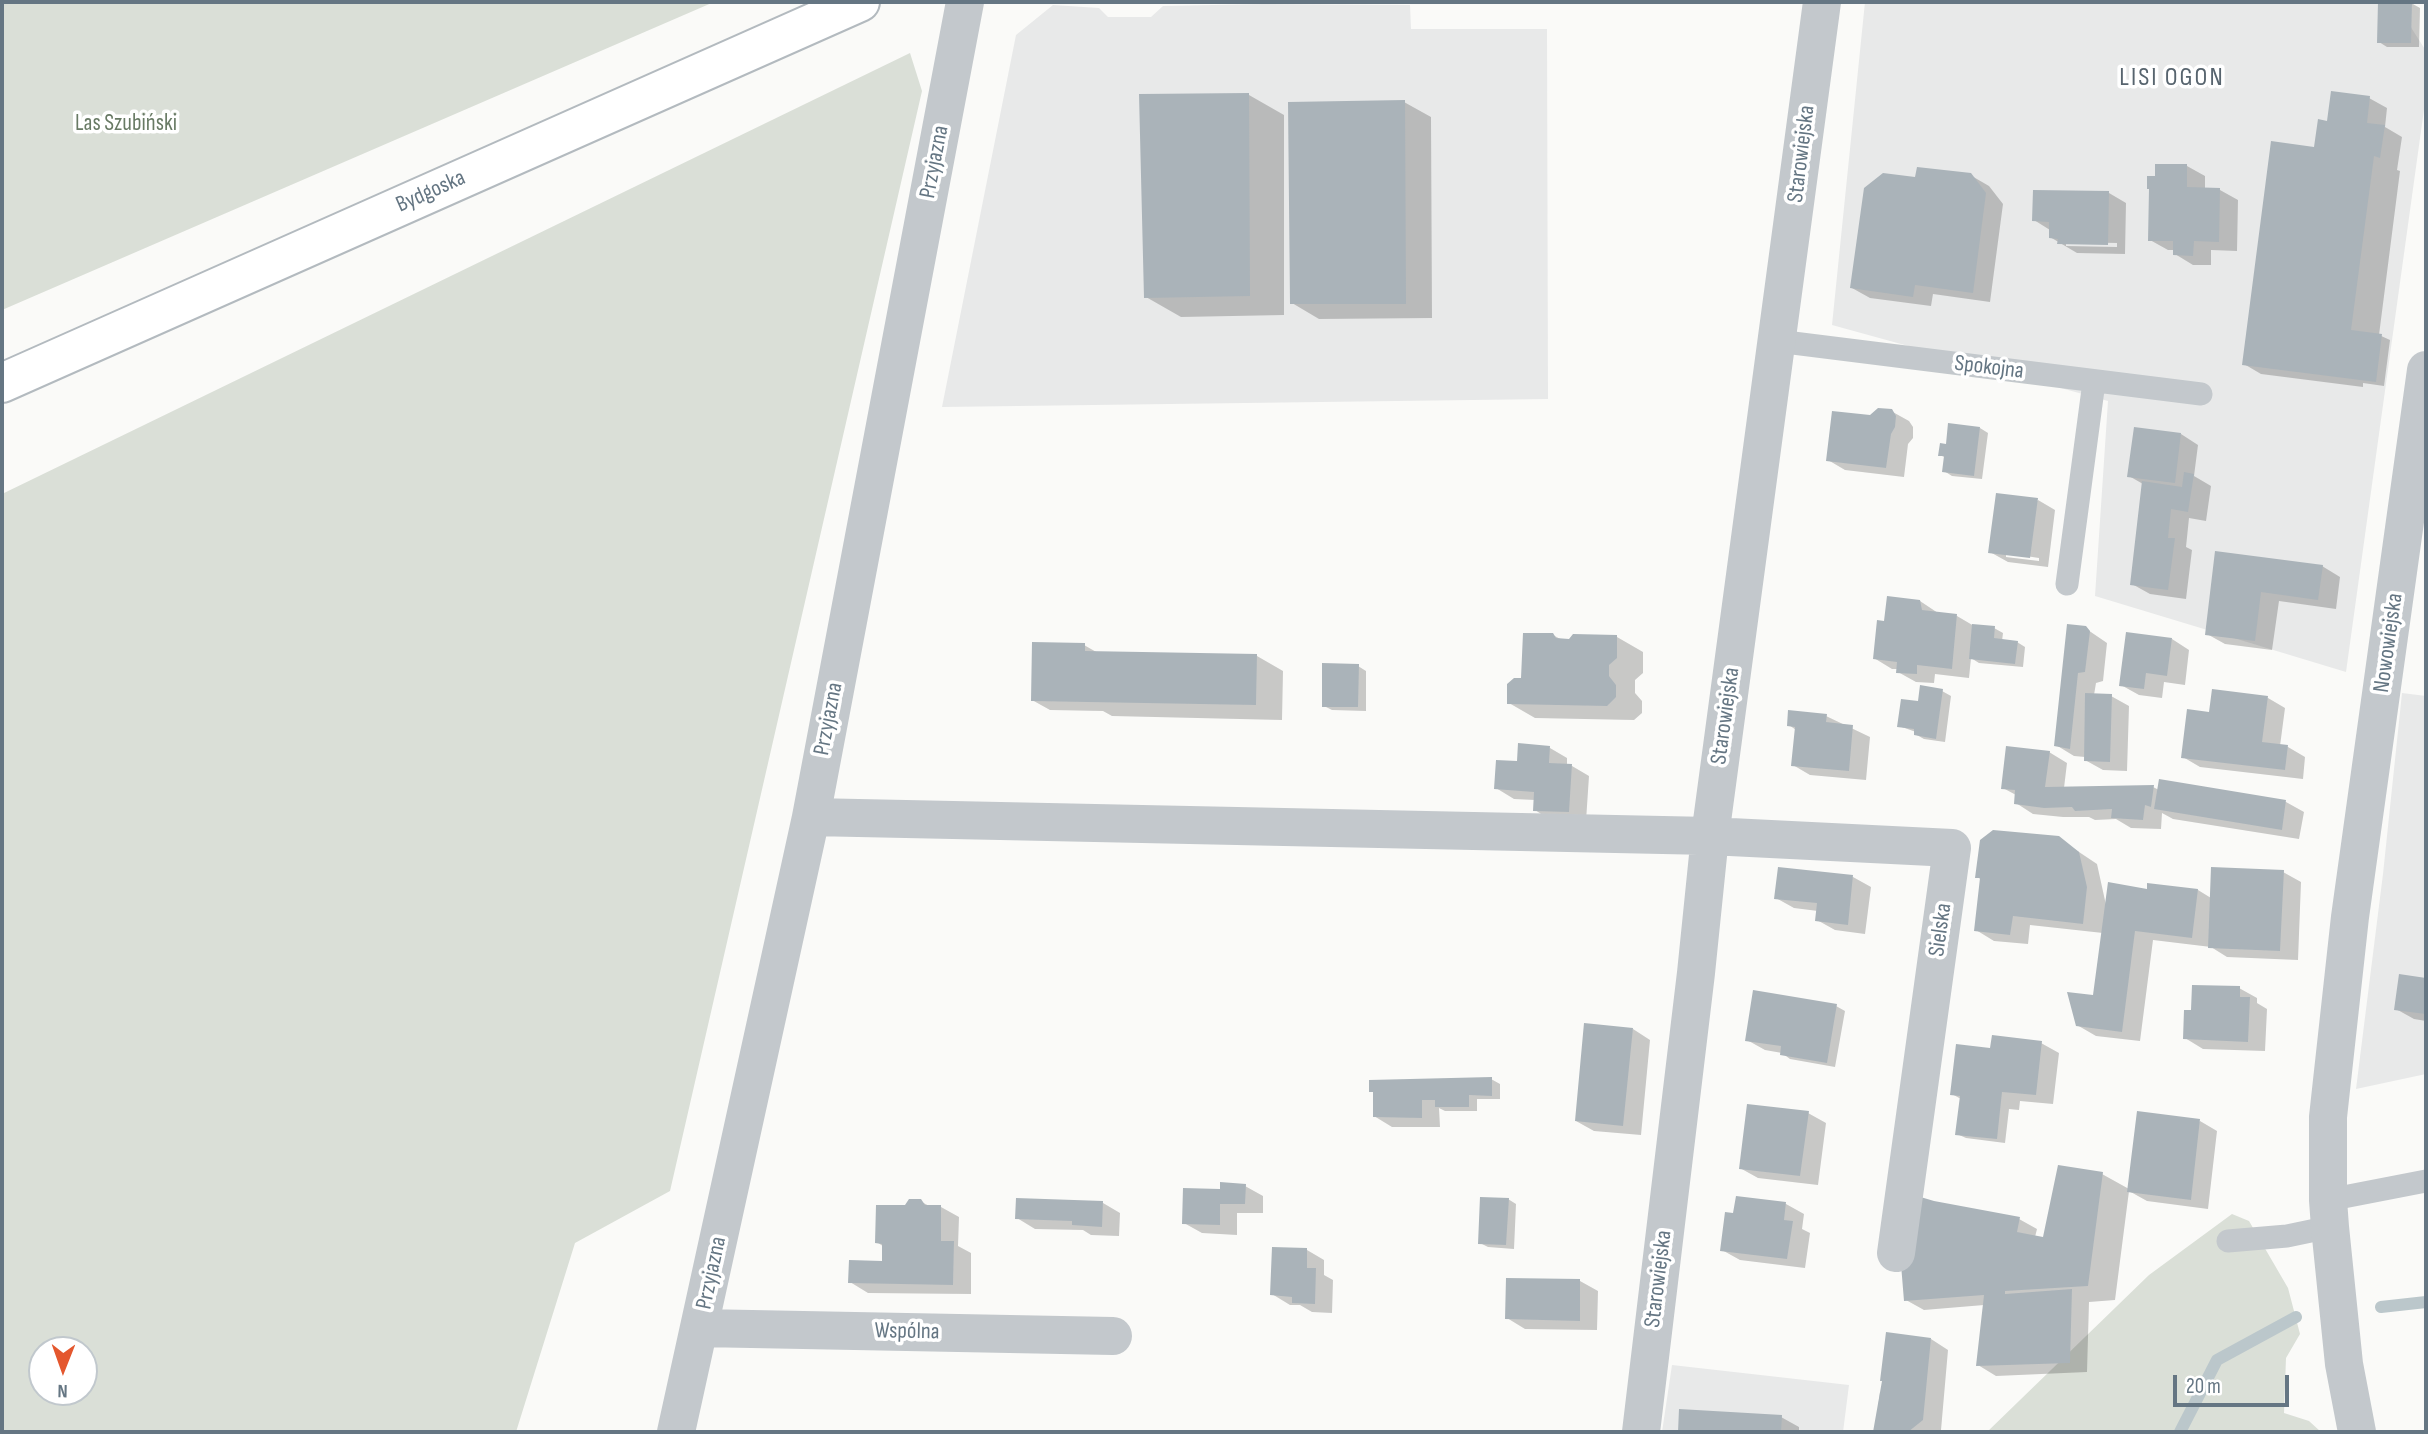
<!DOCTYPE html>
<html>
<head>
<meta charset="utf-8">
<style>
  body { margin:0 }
  #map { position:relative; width:2428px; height:1434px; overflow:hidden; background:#fafaf8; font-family:"Sofia Sans Condensed",sans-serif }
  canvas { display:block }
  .frame { position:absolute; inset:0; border:4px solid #657683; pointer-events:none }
  .north { position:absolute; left:28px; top:1336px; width:70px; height:70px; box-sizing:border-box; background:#fff; border:2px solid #c1c8cd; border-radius:50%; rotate:181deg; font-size:19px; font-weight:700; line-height:28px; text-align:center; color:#657683 }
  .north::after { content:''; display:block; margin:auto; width:24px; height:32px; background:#e4572e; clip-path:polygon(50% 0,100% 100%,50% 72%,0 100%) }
  .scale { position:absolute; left:2173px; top:1375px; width:116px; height:32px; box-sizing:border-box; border:4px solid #657683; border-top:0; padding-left:9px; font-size:21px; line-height:24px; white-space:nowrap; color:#657683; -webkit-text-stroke:5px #fff; paint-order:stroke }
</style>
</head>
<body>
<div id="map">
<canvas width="2428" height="1434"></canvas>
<div class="frame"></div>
<div class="north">N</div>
<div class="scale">20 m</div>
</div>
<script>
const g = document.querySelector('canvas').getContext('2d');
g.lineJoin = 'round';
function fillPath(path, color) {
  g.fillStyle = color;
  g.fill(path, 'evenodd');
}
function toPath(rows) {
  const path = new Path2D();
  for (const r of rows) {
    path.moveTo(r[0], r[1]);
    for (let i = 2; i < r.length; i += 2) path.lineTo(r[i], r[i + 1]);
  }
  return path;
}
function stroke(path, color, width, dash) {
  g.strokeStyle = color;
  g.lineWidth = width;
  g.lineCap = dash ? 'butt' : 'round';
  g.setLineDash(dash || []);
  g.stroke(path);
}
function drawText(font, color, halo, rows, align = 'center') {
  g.font = font + ' "Sofia Sans Condensed",sans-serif';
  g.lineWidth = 7;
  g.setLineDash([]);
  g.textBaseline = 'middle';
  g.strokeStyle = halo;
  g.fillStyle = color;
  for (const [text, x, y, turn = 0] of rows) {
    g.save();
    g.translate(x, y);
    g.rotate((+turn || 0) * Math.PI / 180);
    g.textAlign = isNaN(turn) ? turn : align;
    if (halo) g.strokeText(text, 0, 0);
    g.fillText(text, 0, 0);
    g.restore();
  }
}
fillPath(toPath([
  [1865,2,2395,2,2426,51,2426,95,2346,672,2095,596,2108,401,1832,325],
  [1263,4,1410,5,1411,29,1547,29,1548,399,942,407,1016,35,1053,5,1099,8,1108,17,1151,17,1163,6],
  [2402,693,2426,696,2426,1074,2356,1089,2383,874],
  [1672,1365,1849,1385,1843,1432,1662,1432]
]), '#e8e9e9');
fillPath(toPath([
  [2,2,714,2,2,310],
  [910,53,922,91,670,1191,575,1243,516,1432,2,1432,2,494],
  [42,1350,84,1350,84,1392,42,1392],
  [2232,1214,2249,1221,2288,1288,2300,1334,2286,1358,2284,1413,2309,1421,2321,1432,1987,1432,2149,1275]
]), '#dadfd7');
fillPath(toPath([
  [2411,3,2420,8,2419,47,2387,47,2379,42],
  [1249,95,1284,115,1284,315,1181,317,1146,297,1141,96],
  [2369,98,2387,108,2385,127,2402,137,2397,170,2400,171,2379,335,2390,340,2384,386,2363,383,2363,387,2261,374,2244,364,2315,149,2328,123],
  [1404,102,1431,117,1432,318,1319,319,1292,303],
  [2187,166,2205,176,2205,189,2220,190,2238,200,2237,251,2211,250,2211,265,2193,265,2175,254,2175,250,2168,250,2150,240,2157,178],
  [1970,175,1989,186,2003,204,1990,302,1933,294,1931,306,1870,298,1852,288,1917,179],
  [2109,193,2126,203,2125,254,2077,253,2050,237,2050,230,2034,220],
  [2066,242,2117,243,2117,247,2066,246],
  [1891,411,1909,421,1913,427,1913,438,1908,444,1904,477,1845,470,1828,460,1871,417],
  [1980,428,1988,433,1982,479,1952,476,1944,471,1946,458,1940,455,1947,446],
  [2181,434,2198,445,2194,476,2211,486,2206,521,2189,518,2186,547,2192,550,2186,599,2150,594,2132,584,2143,484,2129,476],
  [2038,500,2055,510,2048,567,2008,562,1990,552],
  [2006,553,2039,558,2039,561,2006,557],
  [2217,553,2322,566,2340,577,2336,609,2279,601,2272,650,2225,644,2207,634],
  [1920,601,1938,613,1957,616,1974,626,1994,628,2003,633,2002,641,2017,642,2025,647,2023,667,1979,663,1971,658,1969,678,1935,674,1934,683,1916,682,1898,672,1898,669,1892,669,1874,658,1885,623],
  [2085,628,2107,643,2103,681,2096,683,2094,695,2111,696,2129,706,2127,771,2103,770,2085,760,2085,757,2074,756,2056,745],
  [1553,635,1562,640,1617,637,1643,652,1643,673,1635,680,1635,693,1642,701,1642,713,1634,720,1535,718,1509,703],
  [2172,639,2189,650,2185,685,2164,682,2162,698,2139,695,2121,685],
  [1084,645,1098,653,1257,656,1283,671,1282,720,1112,716,1103,711,1050,710,1032,700],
  [1358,666,1366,671,1366,711,1332,710,1324,706],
  [1942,691,1951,696,1945,742,1924,739,1915,734,1916,732,1899,726],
  [2268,698,2285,708,2280,746,2288,747,2305,757,2303,779,2200,767,2183,757,2211,714],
  [1826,716,1870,737,1866,780,1810,775,1793,765,1796,730,1789,725],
  [1550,748,1567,758,1567,766,1572,766,1589,776,1586,821,1552,821,1535,810,1535,800,1514,799,1496,788,1519,763],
  [2049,752,2067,763,2064,788,2153,787,2159,790,2160,781,2286,802,2304,812,2299,839,2173,819,2162,813,2161,829,2131,828,2116,819,2095,820,2089,817,2063,817,2033,814,2016,803,2016,795,2003,788],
  [2058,838,2097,864,2106,905,2148,891,2198,890,2211,898,2283,872,2301,882,2298,960,2227,957,2211,947,2153,940,2140,1041,2096,1036,2077,1025,2095,997,2103,933,2030,925,2028,944,1994,941,1976,930,1982,880,1977,877],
  [1853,877,1871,887,1865,934,1835,930,1817,920,1818,911,1794,908,1776,898],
  [2400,976,2426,980,2426,1021,2414,1019,2396,1009],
  [2239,988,2257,998,2257,1003,2267,1009,2265,1051,2203,1049,2185,1038,2193,1012],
  [1836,1006,1845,1011,1835,1067,1790,1059,1782,1053,1765,1050,1747,1040],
  [1633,1029,1650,1040,1641,1135,1594,1131,1576,1121],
  [2041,1043,2059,1053,2053,1104,2020,1101,2019,1110,2009,1109,2005,1143,1966,1138,1957,1134,1961,1099,1952,1094,1992,1049],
  [1491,1079,1500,1084,1500,1099,1477,1099,1477,1111,1445,1111,1439,1108,1440,1127,1392,1127,1374,1116,1375,1093,1371,1091],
  [1808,1113,1826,1123,1818,1185,1758,1178,1740,1168],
  [2200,1121,2217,1131,2208,1209,2147,1201,2129,1191,2115,1300,2089,1302,2087,1372,1996,1376,1978,1365,1984,1305,1924,1310,1906,1300,1933,1202,2019,1219,2037,1229,2035,1237,2044,1239,2102,1174,2129,1189],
  [1245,1186,1263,1196,1263,1213,1237,1213,1237,1235,1202,1233,1184,1223,1222,1191],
  [1738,1198,1786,1204,1804,1214,1802,1229,1810,1233,1805,1268,1740,1260,1722,1250,1735,1215],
  [1508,1199,1516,1204,1514,1249,1488,1247,1480,1243],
  [920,1201,931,1207,941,1207,959,1217,958,1246,971,1253,971,1294,868,1293,850,1282,884,1263,884,1247,877,1242],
  [1103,1203,1120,1213,1119,1236,1091,1235,1083,1230,1035,1229,1017,1218],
  [1307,1250,1324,1260,1324,1275,1333,1280,1332,1313,1312,1312,1300,1305,1290,1305,1272,1294],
  [1580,1281,1598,1291,1597,1330,1525,1329,1507,1318],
  [1931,1339,1948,1350,1941,1430,1938,1432,1875,1432,1880,1392,1882,1393],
  [1681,1411,1781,1417,1799,1427,1799,1432,1679,1432]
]), '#0003');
stroke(toPath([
  [2381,1307,2426,1302],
  [2180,1432,2217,1360,2296,1317]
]), '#bbc7cb', 12);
fillPath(toPath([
  [2378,2,2412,2,2411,43,2377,43],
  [2331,91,2370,96,2367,123,2385,125,2380,158,2374,156,2351,330,2382,334,2376,382,2242,365,2271,141,2314,147,2318,119,2327,121],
  [1249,93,1250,296,1144,298,1139,94],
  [1405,100,1406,304,1290,304,1288,102],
  [2155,164,2187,164,2187,187,2220,188,2219,242,2194,241,2193,256,2173,255,2173,241,2148,241,2149,189,2147,189,2147,176,2155,176],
  [1917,167,1971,173,1986,193,1973,293,1915,285,1913,297,1850,288,1864,188,1883,173,1915,177],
  [2033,190,2109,191,2108,245,2057,244,2058,239,2049,238,2049,222,2032,221],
  [1878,408,1892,409,1896,416,1895,427,1891,434,1886,468,1826,461,1832,411,1870,415],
  [1948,423,1980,427,1974,476,1942,472,1944,456,1938,456,1940,443,1946,444],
  [2134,427,2181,433,2175,483,2127,477],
  [2184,472,2194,474,2188,512,2171,509,2168,538,2175,538,2168,590,2130,585,2142,481,2182,487],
  [1996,493,2038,498,2030,558,1988,553],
  [2215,551,2323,565,2318,600,2261,592,2255,641,2205,635],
  [1887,596,1920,600,1922,610,1957,614,1952,669,1917,665,1917,674,1896,673,1897,662,1873,659,1877,620,1884,621],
  [1972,624,1995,626,1994,638,2018,641,2015,664,1969,659],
  [2067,624,2086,626,2090,631,2085,672,2078,673,2070,749,2054,746],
  [2126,632,2172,638,2167,676,2146,673,2144,689,2119,686],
  [1523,633,1553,633,1556,638,1569,639,1573,634,1617,635,1617,658,1609,665,1609,676,1616,685,1616,697,1607,706,1507,704,1507,684,1514,678,1521,678],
  [1032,642,1085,643,1085,651,1257,654,1256,705,1031,701],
  [1322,663,1359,664,1358,707,1322,707],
  [1920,685,1943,689,1936,739,1914,735,1914,729,1897,727,1901,699,1918,701],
  [2212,689,2268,696,2262,742,2288,745,2285,770,2181,758,2187,709,2209,712],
  [2085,693,2112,694,2110,762,2084,761],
  [1788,710,1827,714,1826,722,1853,725,1849,771,1791,766,1795,727,1787,726],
  [1518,743,1550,746,1549,763,1572,764,1569,812,1533,811,1534,792,1494,789,1496,760,1517,761],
  [2006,746,2050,751,2045,787,2154,785,2151,807,2145,805,2143,820,2111,818,2112,809,2075,811,2072,807,2044,808,2014,804,2015,790,2001,789],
  [2159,779,2286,800,2282,830,2154,809],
  [1993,830,2059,836,2079,852,2087,887,2083,924,2013,916,2010,935,1974,931,1980,878,1975,878,1980,840],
  [1778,867,1853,875,1848,925,1815,921,1817,903,1774,899],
  [2211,867,2284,870,2280,951,2208,948],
  [2108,882,2147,889,2147,883,2198,889,2192,938,2135,931,2122,1032,2076,1026,2067,992,2093,995],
  [2399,974,2426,978,2426,1014,2394,1010],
  [2192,985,2240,986,2240,997,2250,997,2248,1042,2183,1039,2184,1010,2191,1010],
  [1753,990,1837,1004,1827,1063,1780,1055,1781,1046,1745,1041],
  [1584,1023,1633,1028,1623,1126,1575,1121],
  [1992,1035,2042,1041,2036,1095,2002,1092,1997,1139,1955,1135,1960,1096,1950,1095,1956,1044,1990,1048],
  [1492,1077,1492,1096,1469,1095,1469,1107,1435,1107,1435,1100,1422,1100,1422,1118,1373,1117,1373,1092,1369,1092,1369,1080],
  [1747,1104,1809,1111,1800,1176,1739,1169],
  [2137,1111,2200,1119,2191,1200,2127,1192],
  [2058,1165,2103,1172,2088,1286,2005,1291,2005,1294,2072,1289,2070,1363,1976,1366,1984,1295,1904,1301,1900,1252,1907,1193,1934,1201,2020,1217,2017,1232,2043,1237],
  [1220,1182,1246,1184,1245,1204,1220,1204,1220,1225,1182,1224,1183,1188,1220,1189],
  [1736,1196,1786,1202,1784,1220,1793,1221,1787,1259,1720,1251,1725,1212,1733,1213],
  [1480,1197,1509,1198,1506,1245,1478,1244],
  [1016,1198,1103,1201,1102,1227,1072,1225,1072,1221,1015,1219],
  [909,1199,921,1199,925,1205,941,1205,941,1241,954,1241,953,1285,848,1283,849,1260,882,1261,882,1244,875,1243,876,1205,905,1205],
  [1272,1247,1307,1248,1307,1268,1316,1268,1315,1304,1292,1303,1292,1297,1270,1295],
  [1506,1278,1580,1279,1580,1321,1505,1319],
  [1886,1332,1931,1338,1923,1420,1908,1432,1873,1432,1882,1381,1880,1381],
  [1679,1409,1782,1415,1781,1432,1678,1432]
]), '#aab3b9');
const secondary = toPath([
  [2,383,860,2]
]);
stroke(secondary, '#b3babf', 42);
stroke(toPath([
  [1777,341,2201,394],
  [2067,584,2094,382],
  [2328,1200,2426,1181],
  [2228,1241,2287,1236,2330,1227]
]), '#c3c8cc', 23);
stroke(toPath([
  [811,817,1710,836,1952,848,1896,1253],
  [700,1328,1113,1336],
  [676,1432,811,817,965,2],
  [1641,1432,1696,973,1710,836,1822,2],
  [2357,1432,2344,1364,2330,1227,2328,1200,2328,1117,2350,917,2426,370]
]), '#c3c8cc', 38);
stroke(secondary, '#fff', 38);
drawText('23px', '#687a64', '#fff', [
  ["Las Szubiński",126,124]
]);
drawText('23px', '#657683', '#fff', [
  ["Starowiejska",1802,154,-83],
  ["Przyjazna",935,162,-79],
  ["Bydgoska",431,192,-24],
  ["Spokojna",1989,368,7],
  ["Nowowiejska",2389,643,-82],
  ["Starowiejska",1726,716,-82],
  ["Przyjazna",829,719,-79],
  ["Sielska",1941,930,-82],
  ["Przyjazna",712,1273,-78],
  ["Starowiejska",1659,1279,-83],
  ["Wspólna",907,1332,1]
]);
g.letterSpacing = '2px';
drawText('26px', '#57646e', '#fff', [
  ["LISI OGON",2172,78]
]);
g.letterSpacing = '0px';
</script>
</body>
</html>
